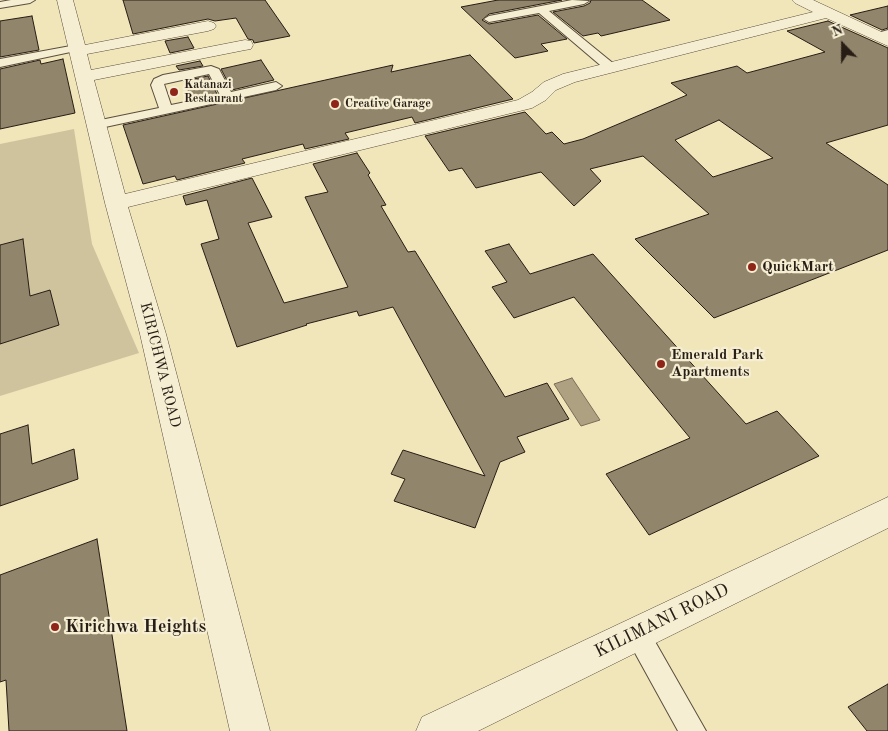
<!DOCTYPE html>
<html>
<head>
<meta charset="utf-8">
<style>
  body { margin:0 }
  #map { position:relative; width:888px; height:731px; overflow:hidden; background:#f1e5ba; font-family:"Old Standard TT",serif }
  canvas { display:block }
  .north { position:absolute; left:818px; top:20px; width:50px; height:50px; -webkit-text-stroke:4px #f6eed2; paint-order:stroke; rotate:338deg; font-size:14px; font-weight:700; line-height:20px; text-align:center; color:#281d15 }
  .north::after { content:''; display:block; margin:auto; width:18px; height:22px; background:#281d15; clip-path:polygon(50% 0,100% 100%,50% 72%,0 100%) }
</style>
</head>
<body>
<div id="map">
<canvas width="888" height="731"></canvas>
<div class="north">N</div>
</div>
<script>
const g = document.querySelector('canvas').getContext('2d');
g.lineJoin = 'round';
function fillPath(path, color) {
  g.fillStyle = color;
  g.fill(path, 'evenodd');
}
function toPath(rows) {
  const path = new Path2D();
  for (const r of rows) {
    path.moveTo(r[0], r[1]);
    for (let i = 2; i < r.length; i += 2) path.lineTo(r[i], r[i + 1]);
  }
  return path;
}
function stroke(path, color, width, dash) {
  g.strokeStyle = color;
  g.lineWidth = width;
  g.lineCap = dash ? 'butt' : 'round';
  g.setLineDash(dash || []);
  g.stroke(path);
}
function drawText(font, color, halo, rows, align = 'center') {
  g.font = font + ' "Old Standard TT",serif';
  g.lineWidth = 4.5;
  g.setLineDash([]);
  g.textBaseline = 'middle';
  g.strokeStyle = halo;
  g.fillStyle = color;
  for (const [text, x, y, turn = 0] of rows) {
    g.save();
    g.translate(x, y);
    g.rotate((+turn || 0) * Math.PI / 180);
    g.textAlign = isNaN(turn) ? turn : align;
    if (halo) g.strokeText(text, 0, 0);
    g.fillText(text, 0, 0);
    g.restore();
  }
}
fillPath(toPath([
  [74,129,92,244,139,353,0,396,0,144]
]), '#cfc39e');
const water = toPath([
  [572,378,600,420,581,426,554,384,572,378]
]);
fillPath(water, '#ada182');
stroke(water, '#786c56', 1);
const building = toPath([
  [123,0,265,0,290,36,254,43,253,40,248,39,236,18,215,21,208,19,133,34,123,0],
  [498,0,562,0,489,14,482,20,489,24,538,15,567,39,541,44,548,51,515,58,461,7,498,0],
  [591,0,642,0,670,20,601,36,598,33,583,36,553,12,584,6,590,3,591,0],
  [888,6,888,28,882,30,850,15,888,6],
  [32,16,39,50,0,57,0,21,32,16],
  [828,21,888,48,888,125,826,143,888,185,888,250,714,318,635,239,709,214,643,156,590,169,601,181,574,206,541,172,476,188,462,168,449,171,425,136,525,112,546,134,552,132,564,144,583,139,687,95,671,83,737,66,747,73,825,52,787,31,828,21],
  [719,120,773,158,713,177,675,140,719,120],
  [188,37,194,48,170,53,165,41,188,37],
  [470,55,513,99,415,123,412,117,345,133,349,139,305,149,303,144,242,159,245,163,177,180,175,176,143,184,123,125,393,65,391,72,470,55],
  [63,59,75,113,0,129,0,69,40,60,41,64,63,59],
  [261,60,274,80,232,90,221,69,261,60],
  [200,61,203,66,179,70,176,66,200,61],
  [208,76,217,94,192,99,184,81,208,76],
  [357,153,370,173,368,175,386,205,381,206,408,252,415,251,505,397,547,383,569,419,517,437,525,452,500,462,475,528,394,501,405,479,391,474,403,450,485,476,393,307,359,316,357,311,306,324,307,325,237,347,201,244,219,239,207,200,186,205,183,196,252,178,272,217,248,223,284,303,348,287,305,197,328,192,313,164,357,153],
  [23,239,30,296,50,290,59,325,0,344,0,245,23,239],
  [509,244,530,274,593,254,746,424,777,411,819,456,649,535,606,474,690,438,574,297,514,318,492,287,507,282,485,251,509,244],
  [28,425,32,464,74,449,78,479,0,506,0,434,28,425],
  [97,539,127,731,9,731,6,680,0,682,0,575,97,539],
  [888,684,888,731,867,731,848,707,888,684]
]);
fillPath(building, '#91856b');
stroke(building, '#281d15', 1);
const lane = toPath([
  [11,0,35,0,30,3,0,8,0,2,11,0],
  [572,0,589,1,584,4,549,11,614,64,616,67,614,70,606,70,539,13,489,22,484,19,489,16,572,0],
  [888,30,888,37,878,39,872,36,874,34,888,30],
  [76,45,80,46,82,48,80,50,0,67,0,59,76,45],
  [211,66,219,69,231,92,276,82,282,86,276,90,96,129,89,125,91,122,159,108,151,85,154,79,163,75,211,66],
  [209,74,220,95,171,105,164,84,209,74],
  [636,621,645,624,706,731,678,731,624,633,627,624,636,621]
]);
const street = toPath([
  [57,0,73,0,85,45,208,21,214,23,216,26,214,29,208,31,87,54,91,70,245,40,251,41,253,45,251,49,245,50,94,80,125,194,518,100,532,92,544,82,563,74,813,12,795,3,792,0,813,0,888,35,888,46,826,18,575,82,556,90,546,100,532,108,128,207,166,334,270,731,230,731,140,334,105,203,57,0],
  [888,497,888,528,478,731,416,731,422,717,888,497]
]);
stroke(lane, '#5a4f3e', 2);
stroke(street, '#5a4f3e', 1);
fillPath(lane, '#f6eed2');
fillPath(street, '#f6eed2');
for (const [x, y, r, color] of [
  [174,92,5,"#8f2418"],
  [335,104,5,"#8f2418"],
  [752,267,5,"#8f2418"],
  [661,364,5,"#8f2418"],
  [55,627,5,"#8f2418"]
]) {
  const dot = new Path2D();
  dot.arc(x, y, r, 0, 2 * Math.PI);
  g.fillStyle = color;
  g.fill(dot);
  stroke(dot, '#f6eed2', 2);
}
drawText('bold 12px', '#281d15', '#f6eed2', [
  ["Katanazi",184,85],
  ["Restaurant",184,99],
  ["Creative Garage",345,104]
], 'left');
drawText('bold 15px', '#281d15', '#f6eed2', [
  ["QuickMart",762,267],
  ["Emerald Park",671,355],
  ["Apartments",671,372]
], 'left');
drawText('15px', '#281d15', '#f6eed2', [
  ["KIRICHWA ROAD",160,365,76]
]);
drawText('18px', '#281d15', '#f6eed2', [
  ["KILIMANI ROAD",662,621,-26]
]);
drawText('bold 18px', '#281d15', '#f6eed2', [
  ["Kirichwa Heights",65,627]
], 'left');
</script>
</body>
</html>
